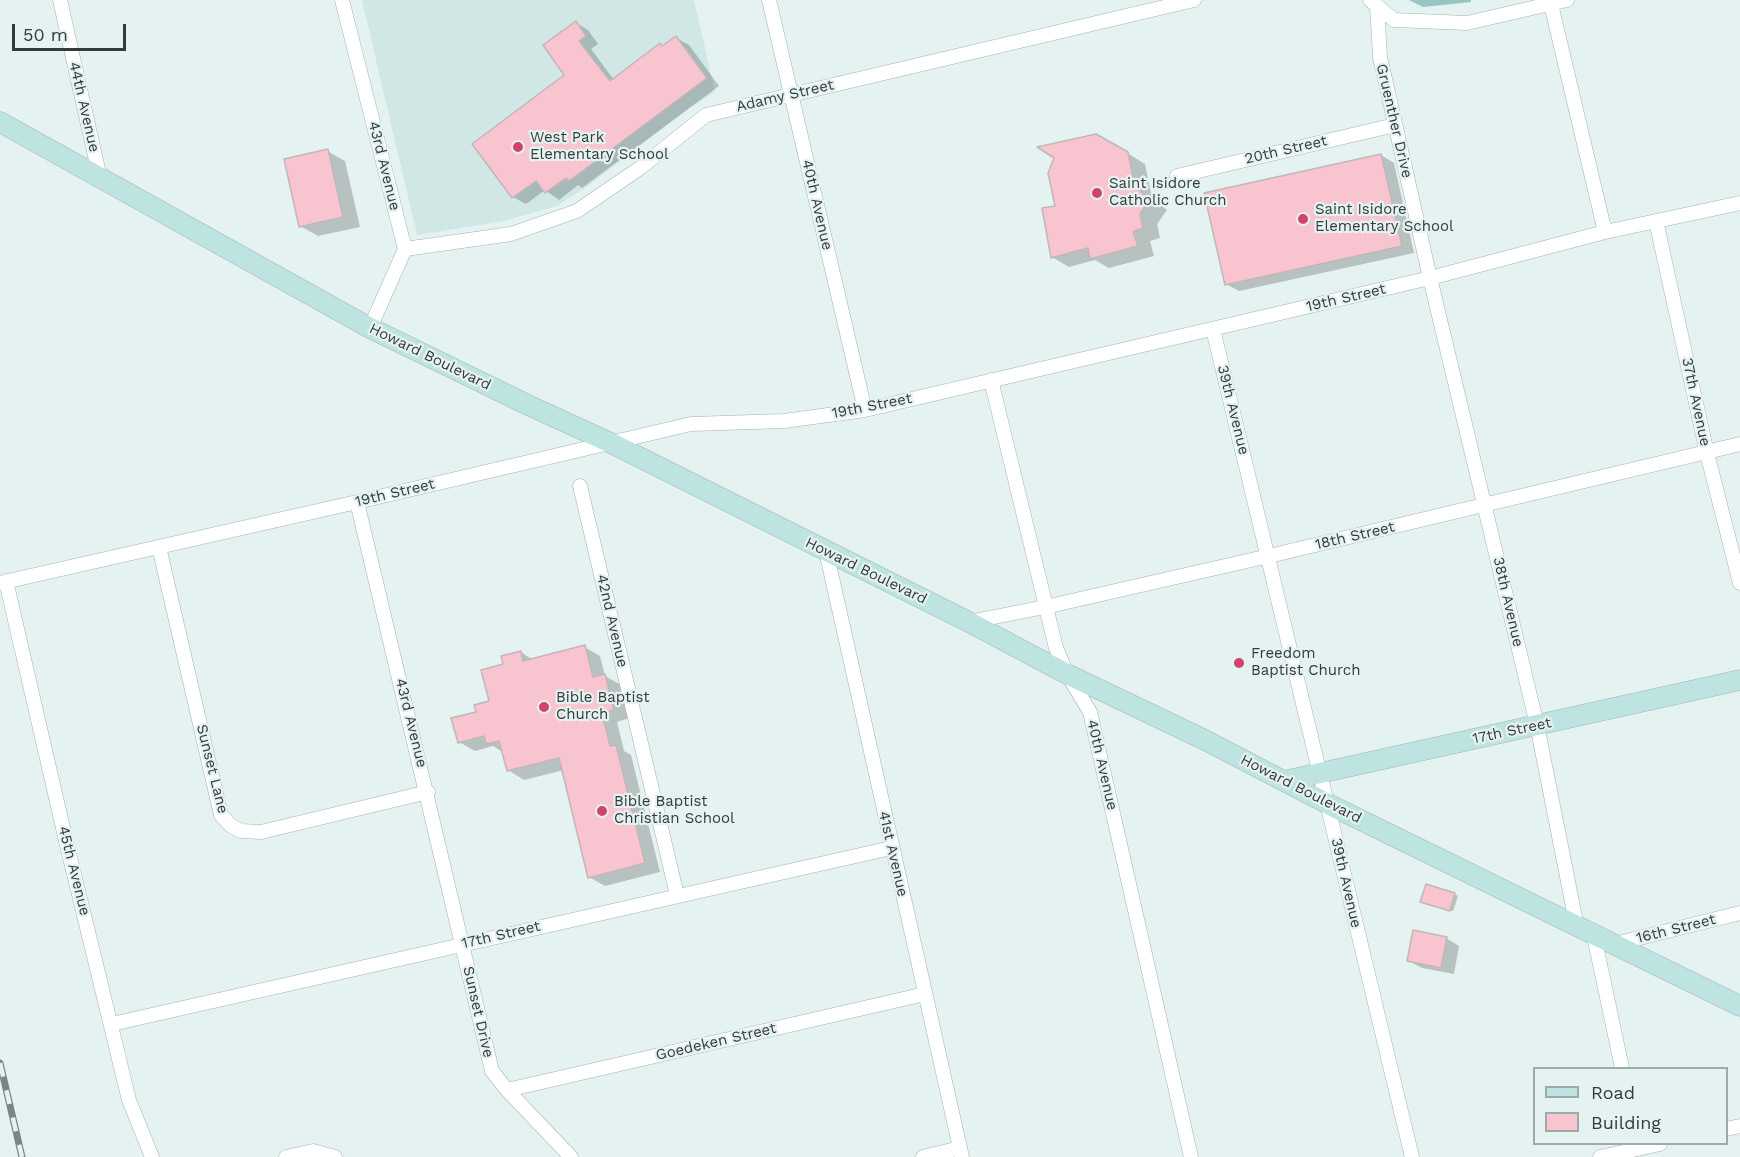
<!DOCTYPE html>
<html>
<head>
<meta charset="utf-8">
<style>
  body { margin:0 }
  #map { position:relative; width:1740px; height:1157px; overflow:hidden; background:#e4f2f1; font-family:"Work Sans",sans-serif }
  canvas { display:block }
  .legend { position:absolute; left:1533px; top:1067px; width:195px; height:78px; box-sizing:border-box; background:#e4f2f1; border:2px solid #9ea9a8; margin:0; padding:8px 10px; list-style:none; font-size:18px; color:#353b3a }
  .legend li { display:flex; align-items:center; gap:12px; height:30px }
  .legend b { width:30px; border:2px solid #9ea9a8 }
  .scale { position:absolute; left:12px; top:24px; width:114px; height:27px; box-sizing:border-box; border:3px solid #353b3a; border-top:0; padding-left:8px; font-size:18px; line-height:21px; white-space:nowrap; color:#353b3a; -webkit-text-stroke:4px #e4f2f1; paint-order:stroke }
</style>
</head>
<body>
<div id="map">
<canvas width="1740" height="1157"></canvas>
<ul class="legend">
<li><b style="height:8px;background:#bee4e2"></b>Road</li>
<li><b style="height:16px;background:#f7c4cf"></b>Building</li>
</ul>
<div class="scale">50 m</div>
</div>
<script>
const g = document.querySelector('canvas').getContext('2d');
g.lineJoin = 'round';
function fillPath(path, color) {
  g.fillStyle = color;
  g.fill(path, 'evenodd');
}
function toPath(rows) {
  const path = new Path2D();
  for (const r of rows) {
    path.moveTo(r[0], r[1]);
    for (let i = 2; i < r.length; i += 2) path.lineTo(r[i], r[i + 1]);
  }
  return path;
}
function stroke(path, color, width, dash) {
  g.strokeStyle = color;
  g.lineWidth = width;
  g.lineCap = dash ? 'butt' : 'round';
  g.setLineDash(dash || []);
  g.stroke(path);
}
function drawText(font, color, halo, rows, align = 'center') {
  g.font = font + ' "Work Sans",sans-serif';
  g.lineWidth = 4.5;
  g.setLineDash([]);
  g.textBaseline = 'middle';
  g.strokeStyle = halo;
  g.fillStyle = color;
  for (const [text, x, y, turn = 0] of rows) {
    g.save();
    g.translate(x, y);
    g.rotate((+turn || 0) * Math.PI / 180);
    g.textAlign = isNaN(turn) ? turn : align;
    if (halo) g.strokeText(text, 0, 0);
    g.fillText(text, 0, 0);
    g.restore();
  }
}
fillPath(toPath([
  [362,0,694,0,715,92,688,109,589,185,557,206,504,221,417,235]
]), '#d0e7e5');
fillPath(toPath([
  [1409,0,1471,0,1471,2,1423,7]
]), '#97c5c2');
fillPath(toPath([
  [576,23,588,30,598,44,591,49,614,80,676,38,689,45,719,86,582,188,578,185,559,200,545,190,526,204,513,197,474,144,566,75],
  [327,151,345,161,360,227,318,236,300,226],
  [1127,153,1145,164,1152,198,1167,210,1157,224,1160,238,1150,241,1154,256,1109,268,1095,260,1069,267,1052,257,1056,207],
  [1381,155,1394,163,1414,253,1239,291,1226,284],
  [584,647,600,656,605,676,621,685,629,718,617,722,624,751,631,755,660,872,605,886,589,877,564,770,524,780,508,770,504,753,493,746,475,751,459,742,478,713,490,702,505,665,521,652,533,660],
  [1454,894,1458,896,1453,911,1425,903],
  [1446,938,1459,946,1454,974,1422,968,1409,961]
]), '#0003');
const building = toPath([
  [576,21,586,36,579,41,610,81,660,43,662,46,676,36,707,78,569,181,566,178,545,193,536,181,512,198,472,144,564,75,543,45,576,21],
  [1096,134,1128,152,1135,187,1150,199,1140,214,1143,228,1133,232,1138,246,1090,259,1088,248,1051,258,1042,208,1055,206,1048,173,1054,158,1037,147,1096,134],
  [328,149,343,217,299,227,284,159,328,149],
  [1381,154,1402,246,1225,285,1204,193,1381,154],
  [585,645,593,677,605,674,614,710,602,713,610,746,616,745,645,863,588,878,559,758,507,771,499,741,486,744,484,736,458,743,451,718,476,712,474,705,489,701,481,670,503,664,501,656,521,651,523,661,585,645],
  [1426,884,1455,893,1450,911,1420,902,1426,884],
  [1413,930,1447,937,1441,968,1407,961,1413,930]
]);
fillPath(building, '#f7c4cf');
stroke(building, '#c3b6b8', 1.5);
const street = toPath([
  [60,0,100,178],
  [342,0,405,249,370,328],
  [769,0,865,410],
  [1370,0,1377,6,1380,57,1430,278,1537,725,1577,927],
  [1550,0,1605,232],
  [1377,6,1394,20,1467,23,1567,0],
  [1177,176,1395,125],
  [1656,221,1707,453,1740,583],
  [405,249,511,234,577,211,640,168,706,115,1194,0],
  [1213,329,1412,1157],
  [991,380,1056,648,1067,674,1090,712,1191,1157],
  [580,486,677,895],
  [357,502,492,1071,507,1090,571,1157],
  [159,547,221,815,230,825,241,831,261,832,428,792],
  [826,551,962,1157],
  [6,581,66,841,129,1100,152,1157],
  [0,583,357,502,691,424,784,421,865,410,1430,278,1605,232,1740,203],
  [969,622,1045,607,1269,556,1740,444],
  [1594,936,1622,1068],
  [1611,945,1740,913],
  [112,1024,891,848],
  [507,1090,925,994],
  [1726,1129,1740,1126],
  [286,1157,313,1151,335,1157],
  [923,1157,960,1148],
  [1600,1157,1660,1144]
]);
const secondary = toPath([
  [0,122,370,328,528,405,611,443,969,622,1067,674,1205,740,1328,804,1740,1006],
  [1284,781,1740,680]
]);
stroke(street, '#a5b2b0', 15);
stroke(secondary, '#a5b2b0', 21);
stroke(street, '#fff', 14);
stroke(secondary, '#bee4e2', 20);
const rail = toPath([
  [0,1063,22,1157]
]);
stroke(rail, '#7c8584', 7);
stroke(rail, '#e4f2f1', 4.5, [14]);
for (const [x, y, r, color] of [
  [518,147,6,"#d04370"],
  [1097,193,6,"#d04370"],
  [1303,219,6,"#d04370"],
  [1239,663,6,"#d04370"],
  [544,707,6,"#d04370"],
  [602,811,6,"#d04370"]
]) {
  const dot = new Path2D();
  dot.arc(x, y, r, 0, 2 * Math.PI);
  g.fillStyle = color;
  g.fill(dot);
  stroke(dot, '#e4f2f1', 2);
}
drawText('15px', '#353b3a', '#e4f2f1', [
  ["Adamy Street",785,96,-13],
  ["44th Avenue",84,107,77],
  ["Gruenther Drive",1394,121,77],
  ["20th Street",1286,150,-13],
  ["43rd Avenue",384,166,76],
  ["40th Avenue",817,205,77],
  ["19th Street",1346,298,-13],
  ["Howard Boulevard",430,357,26],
  ["37th Avenue",1696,402,78],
  ["19th Street",872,406,-11],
  ["39th Avenue",1233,410,76],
  ["19th Street",395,493,-13],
  ["18th Street",1355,536,-13],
  ["Howard Boulevard",866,571,26],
  ["38th Avenue",1508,602,77],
  ["42nd Avenue",612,621,77],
  ["43rd Avenue",411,723,76],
  ["17th Street",1512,731,-12],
  ["40th Avenue",1102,765,77],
  ["Sunset Lane",212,769,76],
  ["Howard Boulevard",1301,789,27],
  ["41st Avenue",893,854,77],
  ["45th Avenue",74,871,76],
  ["39th Avenue",1346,883,77],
  ["16th Street",1676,929,-14],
  ["17th Street",501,935,-13],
  ["Sunset Drive",478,1012,77],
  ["Goedeken Street",716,1042,-13]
]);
drawText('15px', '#353b3a', '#e4f2f1', [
  ["West Park",530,138],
  ["Elementary School",530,155],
  ["Saint Isidore",1109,184],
  ["Catholic Church",1109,201],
  ["Saint Isidore",1315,210],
  ["Elementary School",1315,227],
  ["Freedom",1251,654],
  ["Baptist Church",1251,671],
  ["Bible Baptist",556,698],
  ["Church",556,715],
  ["Bible Baptist",614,802],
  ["Christian School",614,819]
], 'left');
</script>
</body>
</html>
